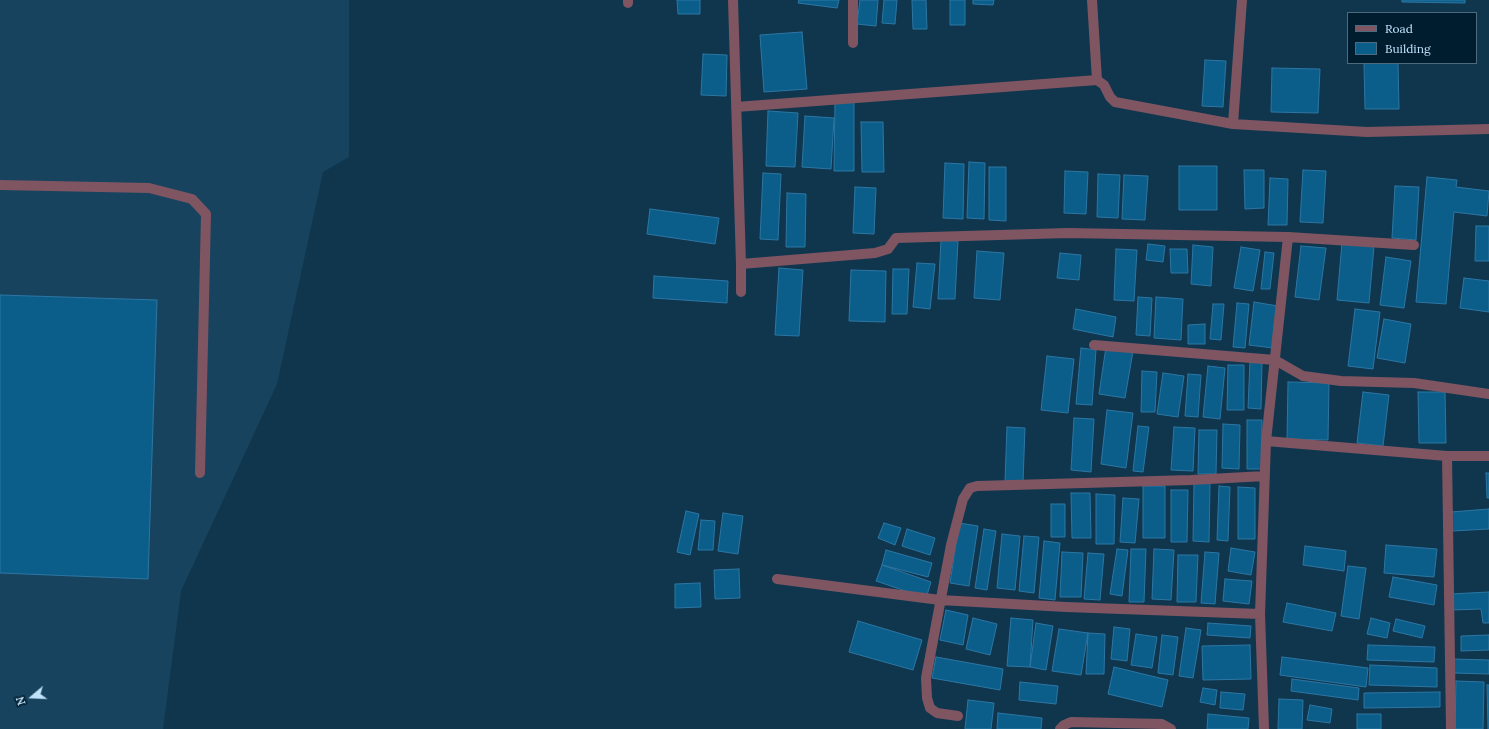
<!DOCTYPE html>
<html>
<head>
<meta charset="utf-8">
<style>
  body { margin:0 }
  #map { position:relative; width:1489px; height:729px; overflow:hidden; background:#10364e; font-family:Lora,serif }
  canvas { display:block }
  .legend { position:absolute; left:1347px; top:12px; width:130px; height:52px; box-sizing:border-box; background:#001d2f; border:1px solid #4c6b80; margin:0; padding:5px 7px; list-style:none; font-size:12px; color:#bfe1fa }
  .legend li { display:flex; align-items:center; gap:8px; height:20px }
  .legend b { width:20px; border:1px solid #4c6b80 }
  .north { position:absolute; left:12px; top:677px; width:40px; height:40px; -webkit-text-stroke:3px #001d2f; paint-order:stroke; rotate:251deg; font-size:11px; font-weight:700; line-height:16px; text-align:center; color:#bfe1fa }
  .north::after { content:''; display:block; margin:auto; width:14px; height:18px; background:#bfe1fa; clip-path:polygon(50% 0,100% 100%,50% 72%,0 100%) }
</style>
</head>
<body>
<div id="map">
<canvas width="1489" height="729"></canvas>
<ul class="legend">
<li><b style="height:5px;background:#7f5562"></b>Road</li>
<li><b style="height:11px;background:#0c5e8a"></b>Building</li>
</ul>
<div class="north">N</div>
</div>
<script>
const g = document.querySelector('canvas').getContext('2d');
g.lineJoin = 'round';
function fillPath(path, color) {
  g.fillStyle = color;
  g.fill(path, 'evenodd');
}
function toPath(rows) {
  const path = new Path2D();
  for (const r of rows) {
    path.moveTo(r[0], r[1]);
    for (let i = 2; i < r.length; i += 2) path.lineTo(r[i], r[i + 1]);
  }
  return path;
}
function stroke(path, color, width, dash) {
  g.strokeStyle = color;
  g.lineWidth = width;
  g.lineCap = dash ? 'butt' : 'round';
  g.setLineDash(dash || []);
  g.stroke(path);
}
fillPath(toPath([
  [0,0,349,0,349,157,323,172,277,384,181,591,163,729,0,729]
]), '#18435e');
const building = toPath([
  [677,0,700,0,700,14,678,14,677,0],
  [799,0,839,0,837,8,798,3,799,0],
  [860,0,878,0,876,26,857,24,860,0],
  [884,0,897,0,895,24,882,23,884,0],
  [912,0,926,0,927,29,913,29,912,0],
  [950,0,965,0,965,25,950,25,950,0],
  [973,0,994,0,993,5,973,4,973,0],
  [1402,0,1465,0,1465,3,1402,2,1402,0],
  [802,32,807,89,764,92,760,35,802,32],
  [703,54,727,55,726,96,701,95,703,54],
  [1205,60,1226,61,1223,107,1202,106,1205,60],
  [1364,63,1398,63,1399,109,1365,109,1364,63],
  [1272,68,1320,69,1318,113,1271,112,1272,68],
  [835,101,854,101,854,171,834,171,835,101],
  [768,111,798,113,795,167,766,166,768,111],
  [805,116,834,118,831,169,802,167,805,116],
  [861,122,883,122,884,172,862,172,861,122],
  [969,162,985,163,984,219,967,218,969,162],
  [945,163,964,164,963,219,943,218,945,163],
  [1179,166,1217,166,1217,210,1179,210,1179,166],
  [989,167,1006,167,1006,221,989,220,989,167],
  [1244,170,1264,170,1264,208,1245,209,1244,170],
  [1303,170,1326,171,1323,223,1300,222,1303,170],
  [1065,171,1088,172,1086,214,1064,213,1065,171],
  [763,173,781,174,778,240,760,239,763,173],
  [1098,174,1120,175,1118,218,1097,217,1098,174],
  [1124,175,1148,176,1145,220,1122,219,1124,175],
  [1427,177,1457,180,1456,187,1489,191,1487,216,1454,212,1446,304,1416,302,1427,177],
  [1270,178,1288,179,1287,225,1268,225,1270,178],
  [1395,186,1419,187,1416,240,1392,238,1395,186],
  [855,187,876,188,874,234,853,233,855,187],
  [787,193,806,194,805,247,786,247,787,193],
  [650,209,719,218,715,244,647,234,650,209],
  [1476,226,1489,226,1489,261,1475,261,1476,226],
  [941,240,958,241,955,299,938,299,941,240],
  [1342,243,1374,246,1369,303,1337,300,1342,243],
  [1148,244,1165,246,1163,262,1146,260,1148,244],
  [1193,245,1213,247,1211,286,1191,284,1193,245],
  [1301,246,1326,248,1319,300,1295,297,1301,246],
  [1241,247,1260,250,1253,291,1234,288,1241,247],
  [1116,249,1137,250,1134,301,1114,300,1116,249],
  [1170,249,1187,249,1188,273,1171,273,1170,249],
  [977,251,1004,253,1000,300,974,298,977,251],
  [1265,252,1274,253,1270,289,1261,289,1265,252],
  [1060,253,1081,255,1079,280,1057,278,1060,253],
  [1386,257,1411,261,1404,308,1380,305,1386,257],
  [917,263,935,264,930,309,913,307,917,263],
  [779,268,803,270,799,336,775,335,779,268],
  [893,269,909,269,907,314,892,314,893,269],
  [851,270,886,271,885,322,849,321,851,270],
  [654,276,728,281,727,303,653,298,654,276],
  [1464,278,1489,281,1489,312,1460,308,1464,278],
  [0,295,157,300,148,579,0,573,0,295],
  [1138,297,1152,298,1150,336,1136,335,1138,297],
  [1156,297,1183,299,1181,340,1154,338,1156,297],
  [1254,302,1278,306,1273,348,1249,345,1254,302],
  [1237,303,1249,304,1245,348,1233,347,1237,303],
  [1213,304,1224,304,1221,340,1210,339,1213,304],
  [1076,309,1116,317,1113,337,1073,329,1076,309],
  [1355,309,1380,312,1373,369,1348,366,1355,309],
  [1384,319,1411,324,1405,363,1377,358,1384,319],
  [1205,324,1205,344,1188,344,1188,325,1205,324],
  [1106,347,1133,351,1125,398,1099,394,1106,347],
  [1081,348,1096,350,1092,405,1076,404,1081,348],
  [1047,356,1074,359,1068,413,1041,410,1047,356],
  [1250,361,1262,362,1261,409,1248,408,1250,361],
  [1228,365,1244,365,1244,410,1227,410,1228,365],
  [1208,366,1225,368,1220,419,1203,417,1208,366],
  [1142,371,1157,372,1155,412,1141,412,1142,371],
  [1163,373,1184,376,1178,417,1157,414,1163,373],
  [1188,374,1201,375,1198,417,1185,416,1188,374],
  [1288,382,1329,383,1328,440,1287,439,1288,382],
  [1363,392,1389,395,1383,446,1357,443,1363,392],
  [1418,392,1445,392,1446,443,1419,443,1418,392],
  [1107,410,1133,413,1126,468,1101,464,1107,410],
  [1074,418,1094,419,1091,472,1071,470,1074,418],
  [1247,420,1262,420,1262,469,1247,469,1247,420],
  [1223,424,1240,425,1239,469,1222,468,1223,424],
  [1138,426,1149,427,1143,472,1133,471,1138,426],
  [1007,427,1025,428,1023,482,1005,481,1007,427],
  [1174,427,1195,428,1193,471,1171,470,1174,427],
  [1199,430,1217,430,1216,474,1198,474,1199,430],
  [1486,473,1489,473,1489,498,1487,498,1486,473],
  [1194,483,1210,483,1209,542,1193,541,1194,483],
  [1143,486,1165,486,1165,538,1143,538,1143,486],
  [1219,486,1230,487,1228,541,1217,540,1219,486],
  [1238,487,1255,488,1255,539,1238,539,1238,487],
  [1171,490,1188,490,1187,542,1171,542,1171,490],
  [1071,493,1090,493,1091,538,1072,538,1071,493],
  [1096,494,1115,495,1114,544,1096,544,1096,494],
  [1123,498,1139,499,1135,543,1120,542,1123,498],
  [1051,504,1065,504,1065,537,1051,537,1051,504],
  [1489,509,1489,529,1452,531,1451,512,1489,509],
  [686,511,699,514,690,555,677,552,686,511],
  [723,513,743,516,738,554,718,551,723,513],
  [701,520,715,521,713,550,698,550,701,520],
  [884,523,901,528,895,545,878,538,884,523],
  [959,523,978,526,969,586,950,583,959,523],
  [907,529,935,538,930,555,902,546,907,529],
  [984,529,996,531,987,590,975,588,984,529],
  [1002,534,1020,536,1015,590,997,588,1002,534],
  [1024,536,1039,537,1034,593,1019,591,1024,536],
  [1044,541,1060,543,1055,600,1039,598,1044,541],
  [1386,545,1437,549,1434,577,1384,573,1386,545],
  [1305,546,1346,551,1344,571,1303,565,1305,546],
  [1231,548,1255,552,1251,575,1228,571,1231,548],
  [1117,549,1128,550,1122,596,1110,594,1117,549],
  [1131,549,1146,549,1144,602,1129,602,1131,549],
  [1154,549,1174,550,1171,600,1152,599,1154,549],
  [886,550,932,563,928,577,882,565,886,550],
  [1062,552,1083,553,1081,597,1060,597,1062,552],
  [1205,552,1219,553,1215,604,1201,603,1205,552],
  [1088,553,1104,554,1100,600,1084,599,1088,553],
  [1178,555,1198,555,1196,602,1177,602,1178,555],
  [882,565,931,582,926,598,876,581,882,565],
  [1348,566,1366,568,1359,619,1341,616,1348,566],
  [739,569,740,598,715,599,714,570,739,569],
  [1393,577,1437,585,1434,605,1389,597,1393,577],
  [1225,579,1252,581,1249,604,1223,601,1225,579],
  [700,583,701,607,675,608,675,584,700,583],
  [1489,592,1489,623,1483,623,1481,609,1451,610,1450,594,1489,592],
  [1287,603,1336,613,1332,631,1283,622,1287,603],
  [946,610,968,615,963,645,940,640,946,610],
  [973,618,997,624,990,655,966,649,973,618],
  [1011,618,1033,620,1030,667,1007,666,1011,618],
  [1371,618,1390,623,1387,638,1367,634,1371,618],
  [1396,619,1425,626,1422,638,1393,631,1396,619],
  [858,621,922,640,913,670,849,652,858,621],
  [1036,623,1053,626,1046,670,1030,667,1036,623],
  [1208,623,1251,626,1250,638,1207,635,1208,623],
  [1114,627,1130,629,1127,661,1111,659,1114,627],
  [1186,628,1201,630,1193,678,1179,676,1186,628],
  [1059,629,1088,633,1081,675,1052,671,1059,629],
  [1088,633,1105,634,1104,674,1086,674,1088,633],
  [1136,634,1157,637,1152,668,1131,665,1136,634],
  [1162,635,1178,637,1173,675,1158,673,1162,635],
  [1489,635,1489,650,1461,651,1461,636,1489,635],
  [1250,645,1251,679,1203,680,1202,646,1250,645],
  [1368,645,1435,647,1434,662,1367,660,1368,645],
  [936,657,1003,669,1000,690,932,678,936,657],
  [1282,657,1368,668,1366,687,1280,675,1282,657],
  [1453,659,1489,660,1489,674,1453,673,1453,659],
  [1370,665,1437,668,1437,687,1369,685,1370,665],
  [1114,667,1168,680,1162,707,1108,694,1114,667],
  [1292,679,1359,688,1358,700,1291,691,1292,679],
  [1456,681,1484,682,1483,729,1455,729,1456,681],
  [1020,682,1058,686,1056,704,1019,700,1020,682],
  [1487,685,1489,685,1489,729,1488,729,1487,685],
  [1203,688,1217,690,1215,705,1200,702,1203,688],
  [1221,692,1245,694,1243,710,1220,708,1221,692],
  [1440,692,1440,707,1364,708,1364,693,1440,692],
  [1279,699,1303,700,1302,729,1278,729,1279,699],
  [968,700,994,703,991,729,965,729,968,700],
  [1310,705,1332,709,1330,723,1307,720,1310,705],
  [998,713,1042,718,1041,729,997,729,998,713],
  [1208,714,1249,718,1248,729,1207,729,1208,714],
  [1357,714,1381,714,1381,729,1357,729,1357,714]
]);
fillPath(building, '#0c5e8a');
stroke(building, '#2d76a3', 1);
stroke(toPath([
  [0,185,149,188,192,199,206,214,200,473]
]), '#7f5562', 10);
stroke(toPath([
  [628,0,628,3],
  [733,0,741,264,741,292],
  [1092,0,1097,80],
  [1242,0,1233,124,1367,132,1489,129],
  [853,43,853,0],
  [736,107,1097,80,1104,85,1110,97,1115,102,1233,124],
  [1288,237,1414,245],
  [741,264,875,253,888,249,896,238,1068,233,1288,237,1266,441,1260,614,1264,729],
  [1094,345,1275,360,1303,376,1341,381,1414,383,1489,394],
  [1266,441,1447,456,1489,456],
  [1447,456,1451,729],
  [777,579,940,600,1066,607,1260,614],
  [958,716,937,713,930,708,927,698,926,678,951,545,963,499,970,488,977,486,1191,480,1265,476],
  [1060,729,1064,725,1071,722,1162,724,1171,729]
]), '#7f5562', 10);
</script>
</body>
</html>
